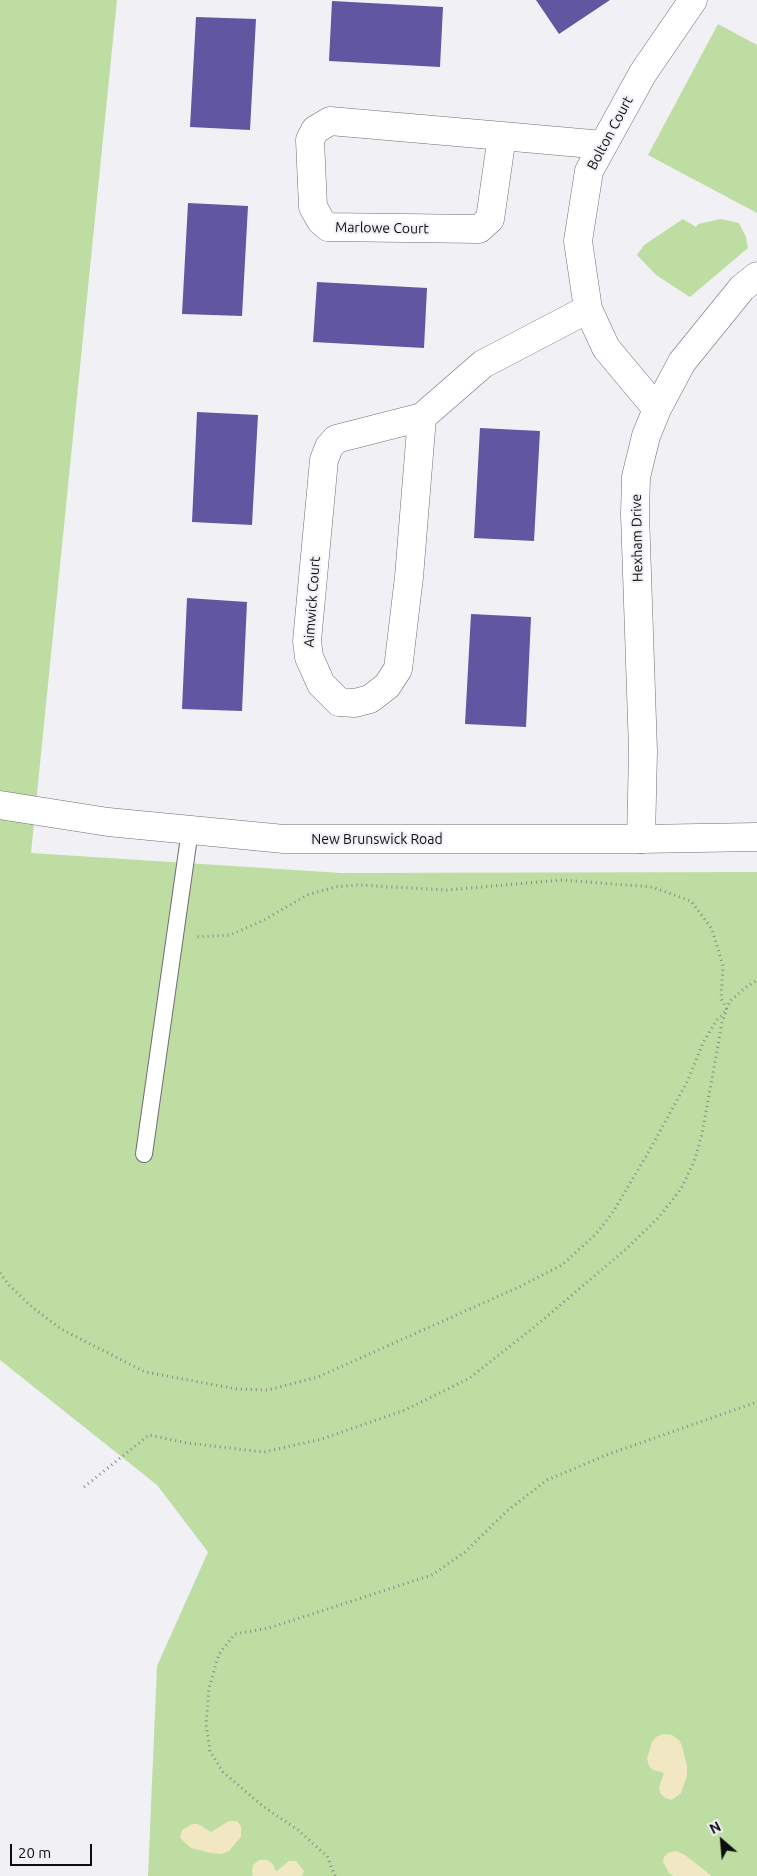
<!DOCTYPE html>
<html>
<head>
<meta charset="utf-8">
<style>
  body { margin:0 }
  #map { position:relative; width:757px; height:1876px; overflow:hidden; background:#f0f0f5; font-family:Ubuntu,sans-serif }
  canvas { display:block }
  .north { position:absolute; left:697px; top:1816px; width:50px; height:50px; -webkit-text-stroke:4px #f0f0f5; paint-order:stroke; rotate:333deg; font-size:14px; font-weight:700; line-height:20px; text-align:center; color:#0e0e0f }
  .north::after { content:''; display:block; margin:auto; width:18px; height:22px; background:#0e0e0f; clip-path:polygon(50% 0,100% 100%,50% 72%,0 100%) }
  .scale { position:absolute; left:10px; top:1844px; width:82px; height:22px; box-sizing:border-box; border:2px solid #0e0e0f; border-top:0; padding-left:6px; font-size:15px; line-height:18px; white-space:nowrap; color:#0e0e0f; -webkit-text-stroke:4px #f0f0f5; paint-order:stroke }
</style>
</head>
<body>
<div id="map">
<canvas width="757" height="1876"></canvas>
<div class="north">N</div>
<div class="scale">20 m</div>
</div>
<script>
const g = document.querySelector('canvas').getContext('2d');
g.lineJoin = 'round';
function fillPath(path, color) {
  g.fillStyle = color;
  g.fill(path, 'evenodd');
}
function toPath(rows) {
  const path = new Path2D();
  for (const r of rows) {
    path.moveTo(r[0], r[1]);
    for (let i = 2; i < r.length; i += 2) path.lineTo(r[i], r[i + 1]);
  }
  return path;
}
function stroke(path, color, width, dash) {
  g.strokeStyle = color;
  g.lineWidth = width;
  g.lineCap = dash ? 'butt' : 'round';
  g.setLineDash(dash || []);
  g.stroke(path);
}
function drawText(font, color, halo, rows, align = 'center') {
  g.font = font + ' Ubuntu,sans-serif';
  g.lineWidth = 4;
  g.setLineDash([]);
  g.textBaseline = 'middle';
  g.strokeStyle = halo;
  g.fillStyle = color;
  for (const [text, x, y, turn = 0] of rows) {
    g.save();
    g.translate(x, y);
    g.rotate((+turn || 0) * Math.PI / 180);
    g.textAlign = isNaN(turn) ? turn : align;
    if (halo) g.strokeText(text, 0, 0);
    g.fillText(text, 0, 0);
    g.restore();
  }
}
fillPath(toPath([
  [0,0,117,0,31,853,341,873,757,872,757,1876,148,1876,157,1666,208,1552,157,1485,0,1360],
  [718,24,757,45,757,213,648,155],
  [683,219,696,227,698,224,721,219,739,223,746,237,748,248,690,297,656,275,637,255,644,245]
]), '#bedda2');
fillPath(toPath([
  [663,1734,672,1735,679,1740,682,1746,687,1766,687,1776,681,1793,672,1800,665,1798,660,1793,659,1787,664,1773,653,1770,649,1766,647,1759,652,1742,656,1737],
  [229,1821,237,1821,241,1826,241,1837,229,1851,221,1854,211,1853,191,1848,180,1838,182,1830,192,1824,198,1824,211,1832],
  [676,1851,685,1855,712,1876,673,1876,669,1873,663,1862,664,1857,668,1853],
  [259,1860,267,1860,273,1864,275,1870,277,1871,289,1861,296,1861,304,1871,302,1876,253,1876,252,1872,253,1865]
]), '#f1e7c2');
fillPath(toPath([
  [536,0,610,0,559,34],
  [332,1,443,7,440,67,329,61],
  [196,17,256,19,250,130,190,127],
  [188,203,248,206,242,316,182,314],
  [317,282,427,288,424,348,313,342],
  [197,412,258,415,252,525,192,522],
  [480,428,540,431,534,541,474,538],
  [187,598,247,602,242,711,182,709],
  [471,614,531,617,526,727,465,724]
]), '#6156a1');
const lane = toPath([
  [144,1154,190,830]
]);
const street = toPath([
  [502,136,490,219,479,229,328,227,321,221,313,207,310,140,315,130,330,121,502,136,603,145],
  [657,409,606,348,588,309,578,241,589,171,643,73,693,0],
  [422,417,336,439,329,447,324,460,307,641,309,657,321,684,339,702,355,703,370,699,387,686,398,669,409,577,422,417,483,364,588,309],
  [641,839,643,751,635,514,636,477,646,436,657,409,682,362,742,288,757,276]
]);
const secondary = toPath([
  [0,805,108,822,284,839,641,839,757,837]
]);
stroke(lane, '#6f6e73', 18);
stroke(street, '#6f6e73', 29);
stroke(secondary, '#6f6e73', 29);
stroke(toPath([
  [0,1273,8,1284,33,1308,61,1329,145,1372,237,1389,268,1390,318,1377,519,1287,562,1265,596,1234,613,1212,648,1153,687,1082,703,1043,716,1021,727,1010,721,998,723,966,712,929,691,901,652,887,562,880,447,890,357,885,335,887,307,895,262,921,230,935,196,937],
  [84,1487,149,1435,187,1443,264,1452,322,1439,405,1410,468,1379,532,1329,625,1250,658,1218,681,1189,694,1162,702,1134,722,1023,729,1002,745,988,757,980],
  [335,1876,327,1856,298,1830,264,1807,223,1772,210,1751,206,1724,209,1688,219,1654,235,1634,269,1628,432,1575,465,1552,507,1511,547,1480,609,1454,757,1402]
]), '#88888b', 3, [1, 4]);
stroke(lane, '#fff', 16);
stroke(street, '#fff', 28);
stroke(secondary, '#fff', 28);
drawText('14px', '#0e0e0f', '#f0f0f5', [
  ["Bolton Court",610,133,-62],
  ["Marlowe Court",382,228,1],
  ["Hexham Drive",637,538,-91],
  ["Aimwick Court",312,602,-86],
  ["New Brunswick Road",377,839]
]);
</script>
</body>
</html>
